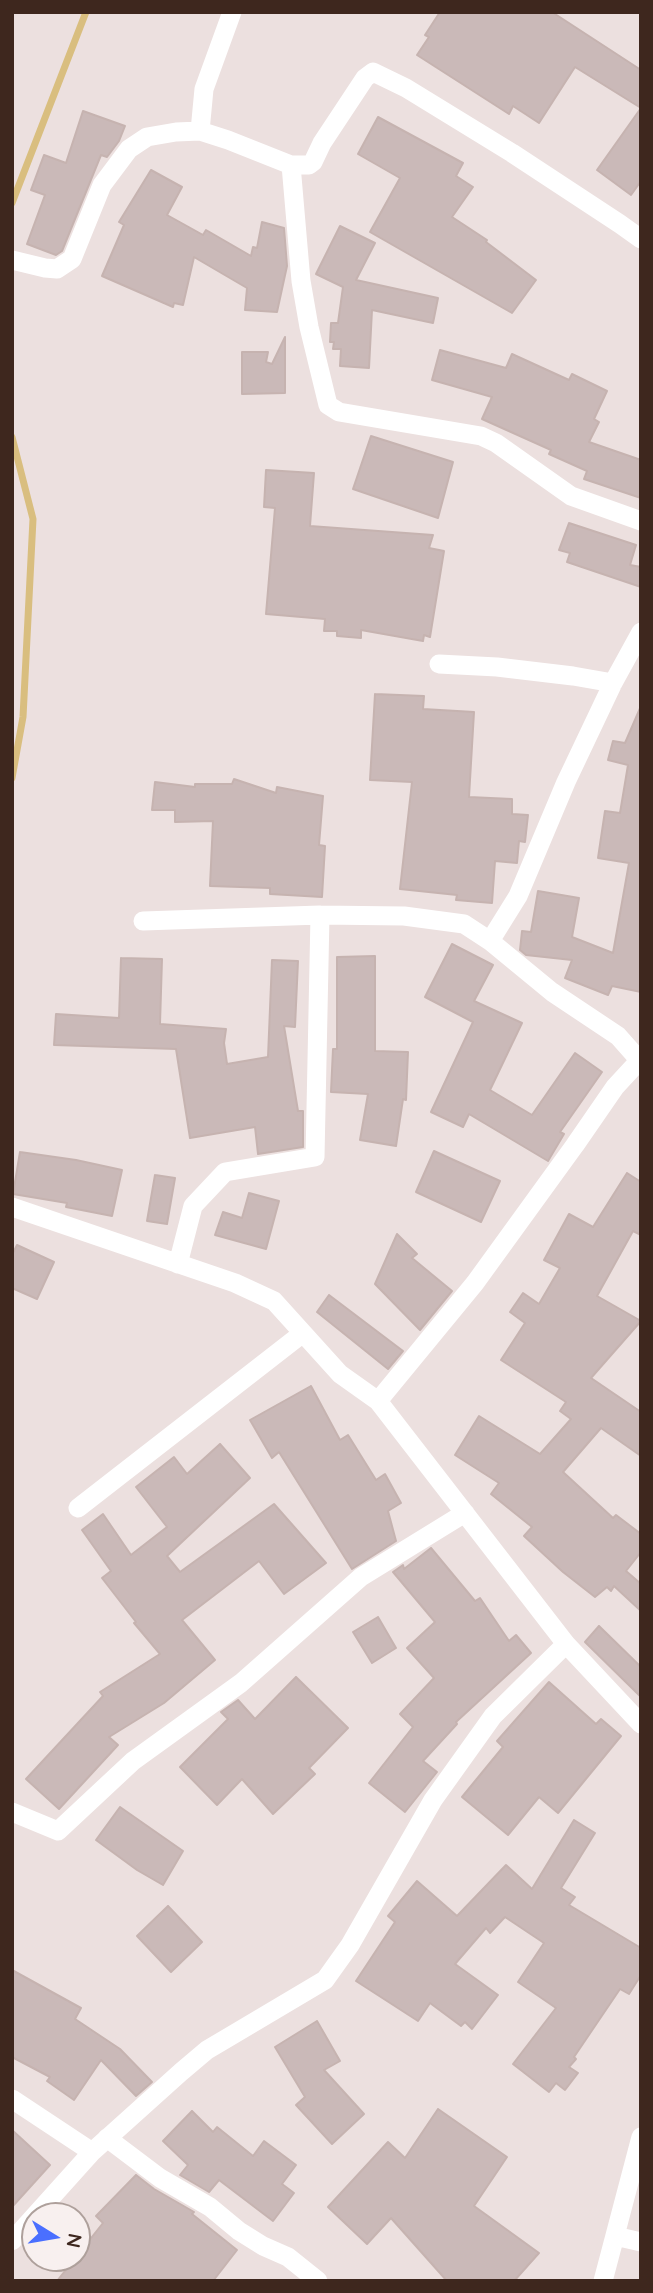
<!DOCTYPE html>
<html>
<head>
<meta charset="utf-8">
<style>
  body { margin:0 }
  #map { position:relative; width:653px; height:2293px; overflow:hidden; background:#ece0df; font-family:Quicksand,sans-serif }
  canvas { display:block }
  .frame { position:absolute; inset:0; border:14px solid #3e271e; pointer-events:none }
  .north { position:absolute; left:21px; top:2202px; width:70px; height:70px; box-sizing:border-box; background:#f8f0ef; border:2px solid #aea09b; border-radius:50%; rotate:101deg; font-size:19px; font-weight:700; line-height:28px; text-align:center; color:#3e271e }
  .north::after { content:''; display:block; margin:auto; width:24px; height:32px; background:#4a6fff; clip-path:polygon(50% 0,100% 100%,50% 72%,0 100%) }
</style>
</head>
<body>
<div id="map">
<canvas width="653" height="2293"></canvas>
<div class="frame"></div>
<div class="north">N</div>
</div>
<script>
const g = document.querySelector('canvas').getContext('2d');
g.lineJoin = 'round';
function toPath(rows) {
  const path = new Path2D();
  for (const r of rows) {
    path.moveTo(r[0], r[1]);
    for (let i = 2; i < r.length; i += 2) path.lineTo(r[i], r[i + 1]);
  }
  return path;
}
function stroke(path, color, width, dash) {
  g.strokeStyle = color;
  g.lineWidth = width;
  g.lineCap = dash ? 'butt' : 'round';
  g.setLineDash(dash || []);
  g.stroke(path);
}
function fillPath(path, color) {
  g.fillStyle = color;
  g.fill(path, 'evenodd');
}
stroke(toPath([
  [12,203,86,12],
  [12,437,33,519,23,717,12,778]
]), '#d9be7f', 7);
const building = toPath([
  [440,12,552,12,641,70,641,181,631,195,597,170,641,108,575,67,539,123,513,106,509,114,417,55,429,37,425,35,440,12],
  [83,111,125,126,119,141,107,157,101,155,62,251,56,255,27,244,45,195,31,190,44,155,66,163,83,111],
  [378,117,463,163,456,176,473,187,452,217,487,240,486,242,536,280,512,313,370,232,400,178,358,154,378,117],
  [151,170,182,187,167,215,203,235,206,230,251,256,253,247,257,248,262,222,284,228,287,266,277,312,245,310,247,288,194,257,183,305,174,303,173,307,102,276,124,225,119,222,151,170],
  [340,226,375,243,356,280,438,298,433,323,372,310,369,368,340,366,341,349,333,349,334,342,330,342,331,323,338,323,343,287,316,274,340,226],
  [285,337,285,393,242,394,242,352,268,352,266,362,272,364,285,337],
  [440,350,506,368,512,354,569,380,572,374,607,391,594,419,599,422,589,442,641,460,641,498,584,479,587,471,549,454,551,450,482,419,492,397,432,380,440,350],
  [371,436,453,462,438,518,353,489,371,436],
  [266,470,314,473,310,526,433,535,429,548,444,551,430,637,424,635,423,641,361,630,361,638,337,636,337,631,324,631,325,619,266,614,275,508,264,507,266,470],
  [569,523,636,545,630,565,641,567,641,587,567,562,570,553,559,550,569,523],
  [375,694,424,696,423,709,474,712,469,797,512,799,512,814,528,815,525,842,519,841,517,863,495,861,492,903,456,900,457,895,400,889,412,782,370,780,375,694],
  [641,706,641,992,612,986,608,995,565,978,572,960,526,955,520,950,522,931,531,932,538,891,579,898,572,937,613,953,629,863,598,858,605,811,620,813,628,765,608,760,613,741,625,743,641,706],
  [234,779,276,793,277,787,323,796,319,845,325,846,322,897,270,894,270,888,210,886,213,821,175,822,175,810,152,810,155,782,195,787,195,784,232,784,234,779],
  [452,944,493,965,474,1001,522,1023,490,1090,532,1115,575,1053,602,1072,560,1132,564,1134,548,1161,469,1114,463,1127,431,1112,473,1022,425,997,452,944],
  [375,956,375,1051,408,1052,406,1100,403,1099,396,1146,360,1140,368,1094,331,1092,333,1049,337,1049,337,957,375,956],
  [121,958,162,959,160,1024,226,1029,224,1043,227,1064,268,1057,272,960,298,961,295,1027,284,1026,298,1111,303,1111,303,1147,258,1154,255,1127,190,1138,176,1049,54,1045,56,1014,119,1018,121,958],
  [434,1151,500,1181,481,1222,416,1192,434,1151],
  [20,1152,76,1160,122,1170,112,1216,66,1207,67,1203,13,1194,20,1152],
  [627,1173,641,1182,641,1235,633,1231,597,1296,641,1321,591,1378,641,1412,641,1456,601,1428,563,1472,613,1518,616,1515,641,1534,641,1552,626,1571,641,1584,641,1611,614,1586,611,1591,607,1587,595,1597,563,1572,524,1536,532,1527,491,1494,499,1483,455,1455,479,1416,540,1454,571,1419,560,1411,566,1402,501,1360,525,1323,510,1312,523,1293,539,1304,560,1268,544,1260,569,1214,593,1227,627,1173],
  [155,1175,175,1178,167,1224,147,1221,155,1175],
  [249,1193,279,1201,266,1249,215,1235,223,1212,242,1218,249,1193],
  [397,1234,417,1254,412,1258,452,1291,420,1330,375,1284,397,1234],
  [17,1245,54,1262,37,1299,12,1288,12,1255,17,1245],
  [329,1295,403,1351,388,1369,317,1312,329,1295],
  [311,1386,340,1440,348,1435,376,1480,385,1474,401,1503,388,1511,396,1541,352,1569,279,1452,272,1458,250,1420,311,1386],
  [220,1444,250,1478,167,1556,180,1572,274,1504,326,1563,284,1594,259,1561,182,1620,215,1660,164,1703,109,1737,118,1745,59,1809,26,1779,103,1696,100,1692,160,1654,134,1623,136,1622,102,1578,111,1571,82,1530,103,1514,131,1555,167,1527,136,1487,174,1457,187,1474,220,1444],
  [431,1548,475,1601,480,1598,509,1641,516,1635,531,1653,456,1722,457,1724,423,1761,437,1772,405,1812,369,1783,413,1727,400,1714,434,1678,407,1648,435,1622,393,1572,403,1565,404,1569,431,1548],
  [378,1617,396,1648,372,1663,353,1632,378,1617],
  [599,1626,641,1667,641,1697,585,1642,599,1626],
  [296,1677,348,1728,309,1768,315,1774,273,1814,242,1779,217,1805,180,1767,228,1719,221,1712,238,1700,255,1719,296,1677],
  [549,1682,596,1724,601,1719,621,1736,558,1813,539,1797,508,1835,462,1797,503,1747,497,1741,549,1682],
  [120,1807,183,1851,163,1885,137,1870,96,1840,120,1807],
  [574,1820,595,1833,561,1888,575,1897,569,1905,641,1948,641,1975,629,1994,620,1989,574,2057,576,2059,569,2067,578,2073,565,2090,556,2083,549,2092,513,2064,556,2008,518,1982,544,1943,505,1917,490,1933,486,1928,455,1964,498,1995,472,2029,465,2022,461,2026,430,2003,418,2021,356,1981,395,1922,388,1916,417,1881,457,1916,506,1865,532,1889,574,1820],
  [168,1906,202,1942,171,1972,137,1936,168,1906],
  [12,1970,81,2008,75,2019,120,2049,152,2082,136,2096,101,2060,74,2100,47,2081,50,2077,12,2057,12,1970],
  [317,2021,340,2061,324,2070,364,2114,332,2144,296,2105,305,2097,275,2047,317,2021],
  [438,2109,507,2157,474,2206,539,2253,514,2281,447,2281,391,2218,367,2244,328,2207,388,2142,405,2158,438,2109],
  [192,2111,213,2132,217,2127,253,2156,264,2141,296,2165,282,2184,294,2193,273,2221,219,2180,209,2192,180,2175,188,2165,163,2141,192,2111],
  [12,2130,50,2165,12,2207,12,2130],
  [136,2175,154,2189,194,2212,192,2214,237,2250,213,2281,57,2281,103,2223,96,2216,136,2175]
]);
fillPath(building, '#cab9b8');
stroke(building, '#c6b3b0', 2);
stroke(toPath([
  [200,131,204,89,232,12],
  [291,165,301,281,309,327,328,405,339,412,481,436,496,443,571,496,641,521],
  [12,260,45,268,57,269,72,259,102,185,129,149,147,137,176,132,200,131,228,140,291,165,309,165,313,162,322,143,365,78,373,72,406,88,512,153,620,224,641,239],
  [439,664,497,667,573,676,613,683],
  [143,921,320,915,404,916,464,924,490,941,552,992,618,1036,641,1062],
  [490,941,518,896,566,782,613,683,641,632],
  [12,1207,235,1283,274,1301,340,1374,378,1401,566,1644,641,1724],
  [178,1264,193,1206,225,1172,315,1157,320,915],
  [378,1401,475,1283,575,1145,615,1087,639,1061],
  [78,1508,303,1333],
  [12,1812,58,1831,133,1761,241,1683,361,1577,465,1513],
  [12,2099,92,2152],
  [107,2138,160,2178,210,2207,239,2231,263,2246,288,2257,318,2281],
  [615,2236,641,2242],
  [12,2241,92,2152,181,2072,207,2050,229,2037,325,1980,350,1945,433,1800,493,1716,566,1644],
  [603,2281,641,2137]
]), '#fff', 19);
</script>
</body>
</html>
